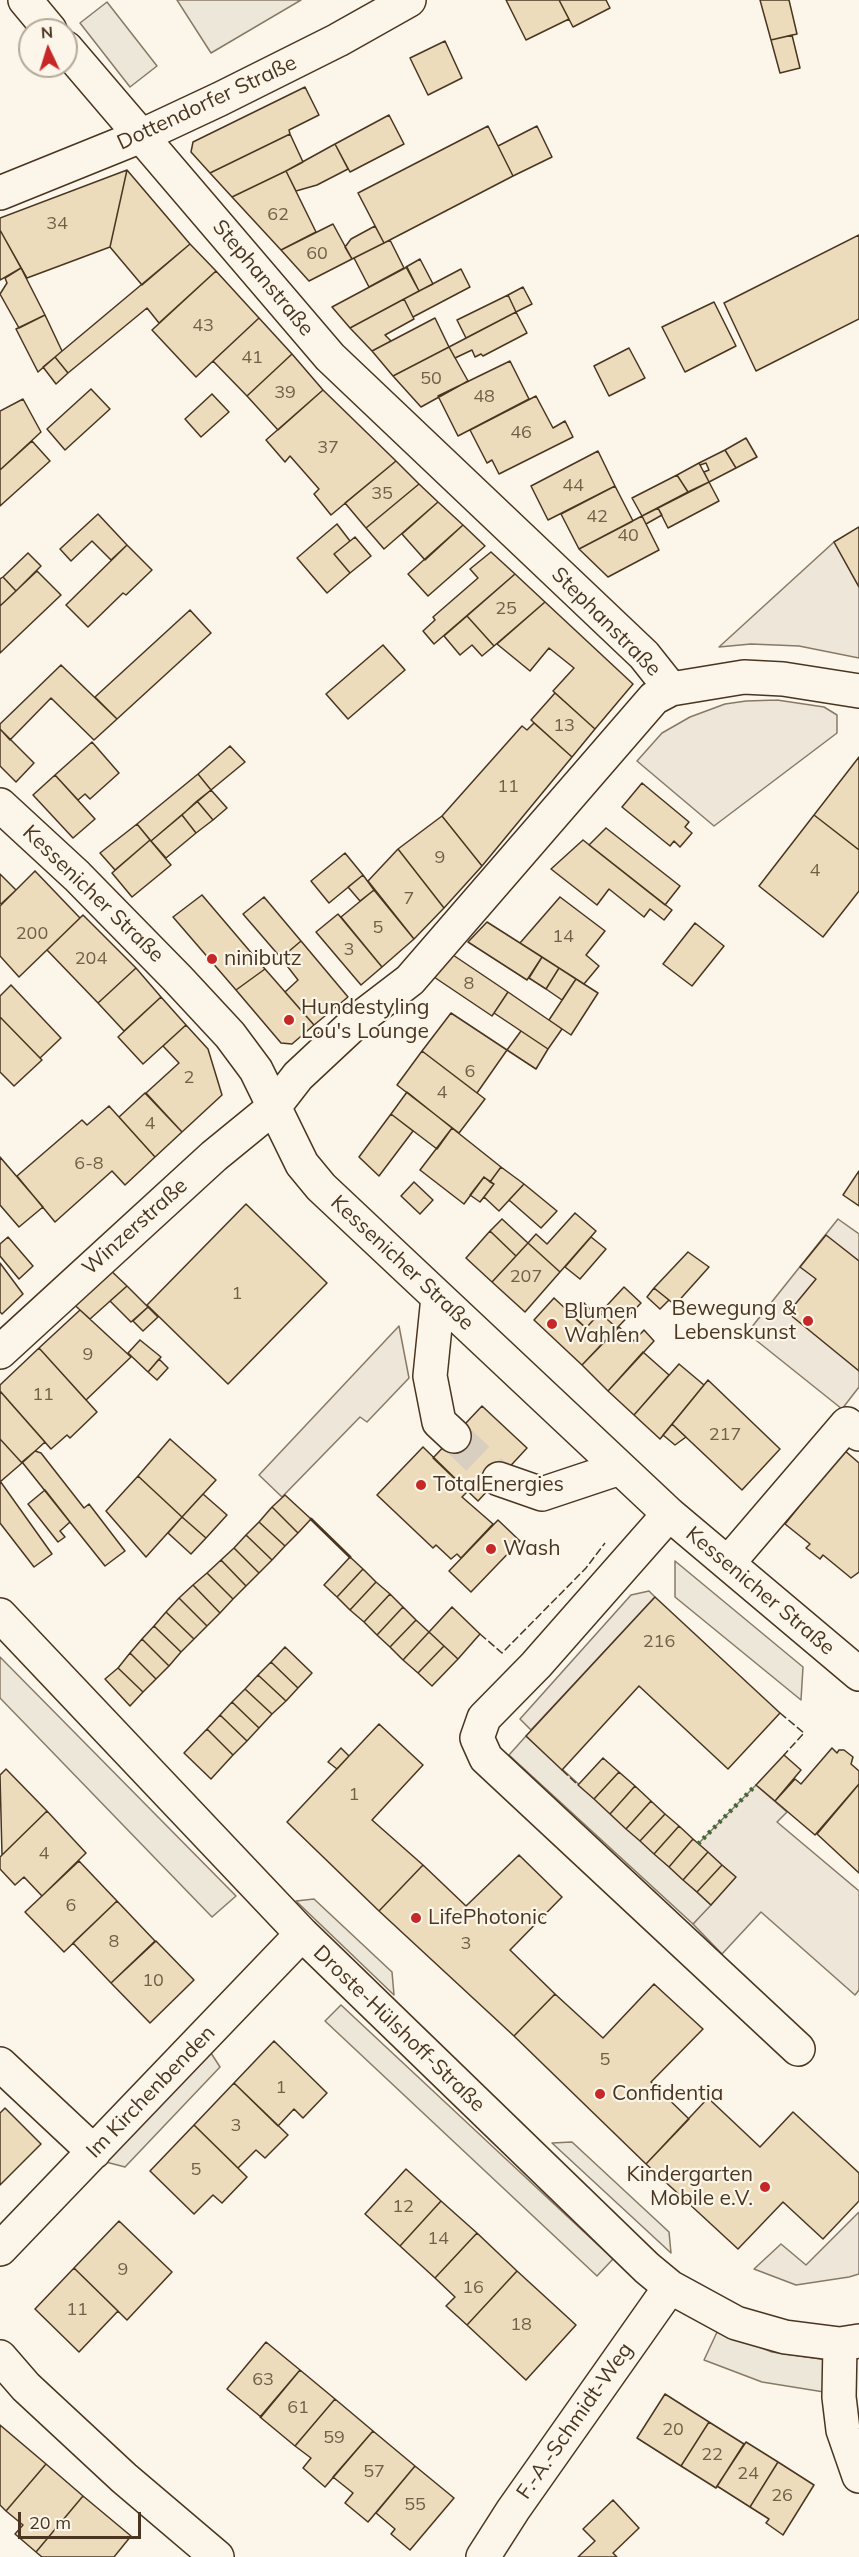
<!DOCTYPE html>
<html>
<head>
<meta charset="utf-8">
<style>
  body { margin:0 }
  #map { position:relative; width:859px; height:2557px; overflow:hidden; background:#fbf6e9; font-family:Mulish,sans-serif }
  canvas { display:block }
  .north { position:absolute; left:18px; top:18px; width:60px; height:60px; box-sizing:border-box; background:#fbf6e9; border:2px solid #b4a999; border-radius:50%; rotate:356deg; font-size:16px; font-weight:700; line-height:24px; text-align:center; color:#4a3520 }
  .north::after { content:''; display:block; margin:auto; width:21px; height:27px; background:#c62828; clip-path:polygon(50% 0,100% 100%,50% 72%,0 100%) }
  .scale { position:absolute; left:18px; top:2512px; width:123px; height:27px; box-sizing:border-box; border:3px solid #4a3520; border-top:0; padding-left:8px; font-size:18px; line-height:21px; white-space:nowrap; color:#4a3520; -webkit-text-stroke:4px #fbf6e9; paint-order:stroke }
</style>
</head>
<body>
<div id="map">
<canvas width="859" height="2557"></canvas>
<div class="north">N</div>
<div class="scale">20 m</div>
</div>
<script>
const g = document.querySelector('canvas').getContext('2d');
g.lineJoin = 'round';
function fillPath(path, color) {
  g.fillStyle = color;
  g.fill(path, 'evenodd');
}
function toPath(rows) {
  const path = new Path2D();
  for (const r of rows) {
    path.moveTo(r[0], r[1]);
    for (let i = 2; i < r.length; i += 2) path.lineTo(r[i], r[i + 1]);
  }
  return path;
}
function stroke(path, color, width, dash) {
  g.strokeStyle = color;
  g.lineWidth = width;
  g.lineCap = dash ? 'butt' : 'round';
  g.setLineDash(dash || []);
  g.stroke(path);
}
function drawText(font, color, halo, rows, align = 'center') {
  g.font = font + ' Mulish,sans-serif';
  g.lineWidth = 4.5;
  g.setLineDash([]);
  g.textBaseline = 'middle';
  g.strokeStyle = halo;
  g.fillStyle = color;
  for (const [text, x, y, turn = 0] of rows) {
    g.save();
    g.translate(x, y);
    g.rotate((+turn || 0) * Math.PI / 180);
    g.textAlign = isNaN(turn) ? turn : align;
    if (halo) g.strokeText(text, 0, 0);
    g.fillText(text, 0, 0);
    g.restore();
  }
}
const green = toPath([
  [834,542,859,587,859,658,799,646,751,644,719,647,834,542],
  [777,700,824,707,837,715,837,733,714,826,637,761,662,733,690,717,725,704,746,701,777,700],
  [838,1219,859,1234,859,1387,842,1409,747,1333,838,1219],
  [399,1326,409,1378,367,1422,360,1417,282,1497,259,1475,399,1326],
  [649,1591,655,1597,531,1730,520,1719,631,1595,649,1591],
  [756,1785,787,1812,777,1822,859,1891,859,1990,855,1995,761,1912,722,1954,693,1924,735,1877,698,1844,756,1785],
  [859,2212,859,2274,849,2277,796,2285,754,2269,781,2244,806,2265,859,2212]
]);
fillPath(green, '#ede6d9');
stroke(green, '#887966', 1.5);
const parking = toPath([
  [177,0,301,0,211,53,177,0],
  [107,2,157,66,130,87,80,23,107,2],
  [675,1561,803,1667,801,1700,675,1597,675,1561],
  [0,1657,236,1896,212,1917,0,1698,0,1657],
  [526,1736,711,1905,693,1924,509,1755,526,1736],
  [314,1899,392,1972,394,1995,296,1901,314,1899],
  [341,2005,613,2259,597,2276,325,2021,341,2005],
  [211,2053,220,2067,125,2167,106,2162,211,2053],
  [572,2142,669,2232,671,2253,552,2143,572,2142],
  [718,2330,772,2352,828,2360,824,2392,762,2382,704,2360,718,2330]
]);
fillPath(parking, '#ede7d9');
stroke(parking, '#887966', 1.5);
const building = toPath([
  [506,0,559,0,569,19,526,40,506,0],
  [559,0,606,0,610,8,573,27,559,0],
  [760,0,789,0,797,34,771,40,760,0],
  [792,35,800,68,780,73,771,40,792,35],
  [445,41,462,78,428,95,410,58,445,41],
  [305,87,319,115,289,130,290,134,210,173,191,152,193,142,305,87],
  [389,115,404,144,350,172,335,144,389,115],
  [488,126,513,176,384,243,358,193,488,126],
  [537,126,552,157,513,176,498,146,537,126],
  [290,134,303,162,286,171,232,197,210,173,290,134],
  [335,144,348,169,317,185,296,191,286,171,335,144],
  [127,170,190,244,142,285,110,247,127,170],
  [127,170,110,247,27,278,0,230,0,218,127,170],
  [286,171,316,232,281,250,232,197,286,171],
  [333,224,352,259,309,281,281,250,333,224],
  [375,226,384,243,352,259,345,247,351,239,375,226],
  [0,230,21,268,0,280,0,230],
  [859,235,859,319,756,371,724,303,859,235],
  [390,240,404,268,369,287,354,258,390,240],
  [190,244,216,271,159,323,147,308,68,373,55,357,190,244],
  [420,259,433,284,419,291,406,267,420,259],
  [407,267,419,291,350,328,332,307,407,267],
  [21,268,45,315,19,328,0,294,7,283,5,278,21,268],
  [461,269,470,287,413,317,404,299,461,269],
  [216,271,259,318,196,377,152,330,216,271],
  [523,287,532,304,516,312,508,295,523,287],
  [508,295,516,312,466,338,457,320,508,295],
  [404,299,414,319,385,335,391,341,372,351,350,328,404,299],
  [714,302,736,346,685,372,662,327,714,302],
  [516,312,527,333,483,356,481,354,475,357,472,350,455,358,449,347,516,312],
  [45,315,62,351,38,372,16,329,45,315],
  [259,318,292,354,247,396,213,361,259,318],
  [435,318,449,347,393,376,372,351,435,318],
  [449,347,468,381,421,407,393,376,449,347],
  [629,348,645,378,609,396,594,366,629,348],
  [292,354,323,390,278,430,247,396,292,354],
  [55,357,68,373,56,384,43,367,55,357],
  [510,361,529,399,458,436,438,396,510,361],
  [91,389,110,409,65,450,47,429,91,389],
  [323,390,396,461,331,515,314,494,319,489,290,456,285,462,266,440,323,390],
  [212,394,229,412,201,437,185,419,212,394],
  [536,396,553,428,565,421,573,437,499,474,492,460,487,463,470,430,536,396],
  [23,399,41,432,0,470,0,411,23,399],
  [746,438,757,457,736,468,725,450,746,438],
  [32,441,50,461,0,506,0,470,32,441],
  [725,450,736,468,709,482,704,472,709,470,706,463,700,465,699,463,725,450],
  [598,451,615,486,548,520,531,486,598,451],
  [396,461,419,484,366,528,345,503,396,461],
  [699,463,709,482,688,492,677,475,699,463],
  [677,475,688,492,642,516,632,498,677,475],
  [709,482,719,501,668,528,658,508,709,482],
  [419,484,438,502,384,549,366,528,419,484],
  [615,486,633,521,579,549,561,514,615,486],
  [438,502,463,525,425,560,402,534,438,502],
  [658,508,662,515,646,524,642,516,658,508],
  [98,514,127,545,111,560,92,541,71,561,60,549,98,514],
  [642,516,659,550,608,577,579,549,642,516],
  [337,524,350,541,334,554,350,573,327,593,297,558,337,524],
  [463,525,485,546,428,596,408,574,463,525],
  [859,527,859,587,834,542,859,527],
  [355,537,371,556,350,573,334,554,355,537],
  [127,545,152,570,126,595,123,593,88,627,66,605,127,545],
  [491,552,515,574,434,644,423,631,435,620,433,617,478,578,470,569,491,552],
  [28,553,41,566,16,591,3,577,28,553],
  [37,571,61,595,0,653,0,606,37,571],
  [515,574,545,602,494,646,467,616,515,574],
  [3,577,16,591,0,606,0,579,3,577],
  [545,602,633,684,595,729,553,691,574,668,549,648,530,671,497,644,545,602],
  [190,610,211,633,117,719,95,697,190,610],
  [467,616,494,646,482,656,472,645,460,655,444,636,467,616],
  [383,645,405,670,348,719,326,694,383,645],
  [61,665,117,719,94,740,51,698,10,740,0,729,0,724,61,665],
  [555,693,595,729,572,757,531,720,555,693],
  [534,723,572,757,482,866,442,816,522,726,527,730,534,723],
  [0,729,34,763,16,782,0,766,0,729],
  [92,742,119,773,90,799,85,794,78,800,55,775,92,742],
  [230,746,245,762,211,790,198,774,230,746],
  [859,757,859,850,814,815,859,757],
  [198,774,211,790,151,841,137,824,198,774],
  [55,775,95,819,73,838,33,795,55,775],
  [642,783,689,822,685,827,692,833,680,847,674,841,670,846,622,807,642,783],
  [211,790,227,808,213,820,197,801,211,790],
  [197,801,213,820,196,833,182,815,197,801],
  [182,815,196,833,166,858,151,841,182,815],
  [814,815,859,850,859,891,823,937,759,886,814,815],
  [442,816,482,866,444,908,398,849,442,816],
  [137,824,150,840,115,870,100,853,137,824],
  [606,828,680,886,665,905,589,845,606,828],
  [150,840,171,865,132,897,112,873,150,840],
  [583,840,672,910,664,920,650,909,644,917,609,889,597,905,551,869,583,840],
  [398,849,444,908,414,939,368,881,398,849],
  [345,853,363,875,329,903,311,881,345,853],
  [35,871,80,918,19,977,0,956,0,906,35,871],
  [0,874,16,890,1,904,0,903,0,874],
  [363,875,374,890,360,901,348,887,363,875],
  [374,890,414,939,382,967,341,917,374,890],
  [202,895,265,969,236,990,173,917,202,895],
  [264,897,301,941,281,958,243,914,264,897],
  [560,897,605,931,586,955,599,966,584,984,520,943,560,897],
  [338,914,382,967,361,985,316,932,338,914],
  [83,915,136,968,98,1003,47,950,83,915],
  [487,922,542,957,527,980,468,942,487,922],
  [695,923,724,946,692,986,663,964,695,923],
  [301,941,348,997,314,1025,285,992,298,980,281,958,301,941],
  [453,955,508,992,492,1016,431,975,453,955],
  [542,957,559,968,546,989,529,978,542,957],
  [136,968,161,997,124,1031,98,1003,136,968],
  [559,968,576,979,562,1000,546,989,559,968],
  [265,969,314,1025,292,1044,281,1043,236,990,265,969],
  [576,979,598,993,571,1035,549,1020,576,979],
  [11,985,61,1038,40,1058,0,1017,0,996,11,985],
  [508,992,562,1029,548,1049,494,1013,508,992],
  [161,997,186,1025,143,1064,118,1037,161,997],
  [451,1013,507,1050,477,1093,422,1051,451,1013],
  [0,1017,42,1060,14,1086,0,1072,0,1017],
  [186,1025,208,1049,222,1095,182,1132,146,1093,179,1063,163,1046,186,1025],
  [521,1031,548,1049,536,1069,507,1050,521,1031],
  [422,1051,485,1099,459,1133,397,1085,422,1051],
  [407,1092,452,1128,437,1149,391,1114,407,1092],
  [145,1093,182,1132,155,1157,119,1117,145,1093],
  [109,1106,155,1157,125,1185,112,1171,55,1222,17,1176,82,1120,87,1125,109,1106],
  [391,1114,413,1131,379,1176,359,1157,391,1114],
  [452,1128,501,1167,490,1182,484,1177,464,1204,420,1170,452,1128],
  [0,1157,43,1207,19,1227,0,1205,0,1157],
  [501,1167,524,1184,499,1211,484,1197,494,1184,490,1182,501,1167],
  [859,1171,859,1206,843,1195,859,1171],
  [484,1177,494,1184,480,1202,470,1195,484,1177],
  [414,1182,433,1200,420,1214,401,1196,414,1182],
  [524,1184,557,1211,541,1228,509,1200,524,1184],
  [246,1204,327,1283,228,1384,147,1305,246,1204],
  [575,1213,596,1231,560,1272,528,1243,536,1234,547,1244,575,1213],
  [502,1219,528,1243,516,1256,490,1231,502,1219],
  [490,1231,516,1256,492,1282,466,1258,490,1231],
  [826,1235,859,1261,859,1371,788,1313,816,1279,800,1267,826,1235],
  [8,1237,33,1266,19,1279,0,1256,0,1244,8,1237],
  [591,1237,606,1249,580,1279,565,1267,591,1237],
  [528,1243,560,1272,525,1312,492,1282,528,1243],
  [688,1252,709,1267,675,1305,654,1288,688,1252],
  [0,1263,23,1294,2,1314,0,1312,0,1263],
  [106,1266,127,1286,90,1319,69,1300,106,1266],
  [127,1286,148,1307,131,1322,110,1301,127,1286],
  [624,1287,641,1303,617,1328,600,1313,624,1287],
  [654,1288,669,1300,660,1309,647,1297,654,1288],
  [554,1298,586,1328,600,1313,617,1328,582,1365,534,1320,554,1298],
  [584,1303,597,1316,586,1328,572,1316,584,1303],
  [148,1307,158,1317,143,1331,133,1321,148,1307],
  [80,1310,131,1357,86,1400,39,1348,80,1310],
  [619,1327,634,1341,644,1330,654,1341,608,1391,582,1365,619,1327],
  [140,1340,161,1357,148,1372,128,1353,140,1340],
  [39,1348,97,1412,70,1438,67,1435,51,1449,0,1391,0,1385,39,1348],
  [643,1352,669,1375,634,1415,608,1391,643,1352],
  [159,1359,168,1368,157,1380,148,1372,159,1359],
  [679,1364,704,1385,660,1439,634,1415,679,1364],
  [708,1380,780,1449,742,1490,672,1424,708,1380],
  [0,1391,45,1442,22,1463,0,1439,0,1391],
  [482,1406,527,1448,478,1501,433,1458,482,1406],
  [672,1424,686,1437,675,1445,663,1435,672,1424],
  [0,1439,22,1463,0,1482,0,1439],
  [170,1439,216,1480,182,1517,138,1476,170,1439],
  [423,1447,468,1491,462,1497,493,1524,461,1558,457,1554,451,1559,436,1545,433,1548,377,1495,423,1447],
  [844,1450,859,1463,859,1572,851,1578,823,1555,820,1559,806,1548,810,1544,785,1524,844,1450],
  [35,1451,41,1453,84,1508,89,1504,125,1551,105,1566,22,1462,35,1451],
  [138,1476,182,1517,146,1557,106,1511,138,1476],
  [0,1481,52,1554,34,1567,0,1523,0,1481],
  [45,1490,70,1522,60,1531,65,1537,58,1542,28,1504,45,1490],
  [203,1494,227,1515,206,1538,182,1517,203,1494],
  [285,1495,311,1519,298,1533,272,1507,285,1495],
  [272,1507,298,1533,285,1546,259,1522,272,1507],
  [182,1517,206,1538,191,1554,168,1533,182,1517],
  [498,1520,520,1541,471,1592,449,1571,498,1520],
  [259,1522,285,1546,272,1560,246,1535,259,1522],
  [246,1535,272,1560,259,1573,234,1548,246,1535],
  [234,1548,259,1573,246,1586,221,1560,234,1548],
  [350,1557,363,1569,337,1597,324,1585,350,1557],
  [221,1560,246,1586,233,1599,207,1573,221,1560],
  [363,1569,376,1582,350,1610,337,1597,363,1569],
  [207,1573,233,1599,220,1613,193,1585,207,1573],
  [376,1582,390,1594,364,1622,350,1610,376,1582],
  [193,1585,220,1613,207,1626,179,1598,193,1585],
  [390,1594,403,1607,377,1635,364,1622,390,1594],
  [655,1597,780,1713,728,1769,639,1686,562,1770,526,1736,655,1597],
  [179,1598,207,1626,194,1639,166,1612,179,1598],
  [403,1607,416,1620,390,1647,377,1635,403,1607],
  [452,1607,480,1634,458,1659,429,1632,452,1607],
  [166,1612,194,1639,181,1652,154,1626,166,1612],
  [416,1620,429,1632,403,1660,390,1647,416,1620],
  [154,1626,181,1652,169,1666,142,1639,154,1626],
  [429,1632,444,1646,418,1673,403,1660,429,1632],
  [142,1639,169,1666,156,1679,130,1653,142,1639],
  [444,1646,458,1659,432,1686,418,1673,444,1646],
  [285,1647,312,1673,298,1688,271,1662,285,1647],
  [130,1653,156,1679,143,1692,118,1668,130,1653],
  [271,1662,298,1688,286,1701,258,1675,271,1662],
  [118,1668,143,1692,130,1706,105,1679,118,1668],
  [258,1675,286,1701,272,1714,245,1689,258,1675],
  [245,1689,272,1714,259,1728,232,1702,245,1689],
  [232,1702,259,1728,247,1741,220,1715,232,1702],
  [220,1715,247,1741,233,1755,207,1729,220,1715],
  [379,1724,423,1765,372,1820,423,1865,379,1911,287,1822,379,1724],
  [207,1729,233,1755,211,1779,184,1753,207,1729],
  [341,1748,349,1756,337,1769,328,1762,341,1748],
  [832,1748,837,1753,839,1750,844,1750,853,1757,851,1764,859,1771,859,1784,815,1835,775,1801,795,1779,801,1784,832,1748],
  [784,1755,801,1770,775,1801,756,1785,784,1755],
  [603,1758,619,1772,594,1799,578,1785,603,1758],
  [6,1769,47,1811,2,1855,0,1775,6,1769],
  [619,1772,635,1786,610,1814,594,1799,619,1772],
  [859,1784,859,1873,817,1834,859,1784],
  [635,1786,651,1801,626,1829,610,1814,635,1786],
  [651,1801,665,1814,640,1841,626,1829,651,1801],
  [47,1811,86,1853,42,1896,24,1877,15,1885,0,1869,0,1857,47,1811],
  [665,1814,679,1826,654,1854,640,1841,665,1814],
  [679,1826,693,1839,669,1867,654,1854,679,1826],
  [693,1839,708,1852,683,1880,669,1867,693,1839],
  [708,1852,722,1865,697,1892,683,1880,708,1852],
  [519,1855,562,1897,510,1950,555,1994,514,2036,379,1911,423,1865,466,1906,519,1855],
  [79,1861,117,1901,64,1952,25,1912,79,1861],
  [722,1865,736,1877,711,1905,697,1892,722,1865],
  [117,1901,155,1941,111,1983,73,1943,117,1901],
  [156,1941,194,1980,150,2023,111,1983,156,1941],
  [654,1984,703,2029,651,2082,689,2119,646,2164,514,2036,555,1994,603,2038,654,1984],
  [274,2041,327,2093,303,2118,294,2109,278,2126,234,2083,274,2041],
  [234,2083,288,2135,265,2158,256,2150,238,2168,194,2125,234,2083],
  [708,2098,760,2147,793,2112,859,2173,859,2201,823,2239,783,2202,738,2249,646,2164,708,2098],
  [5,2108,41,2144,0,2185,0,2113,5,2108],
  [194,2125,247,2177,222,2203,213,2195,194,2214,150,2171,194,2125],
  [406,2169,441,2201,400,2246,365,2214,406,2169],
  [441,2201,477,2233,435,2278,400,2246,441,2201],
  [119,2221,172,2272,127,2320,74,2268,119,2221],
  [477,2233,517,2271,467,2325,446,2306,455,2297,435,2278,477,2233],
  [74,2268,118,2311,79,2352,35,2309,74,2268],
  [517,2271,576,2325,526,2380,467,2325,517,2271],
  [266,2342,300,2370,261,2417,227,2389,266,2342],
  [300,2370,335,2399,295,2446,260,2417,300,2370],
  [665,2394,709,2422,681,2466,637,2438,665,2394],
  [335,2399,373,2431,325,2487,303,2468,311,2458,295,2446,335,2399],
  [709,2422,744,2444,716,2488,681,2466,709,2422],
  [0,2425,46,2464,6,2511,0,2505,0,2425],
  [373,2431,415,2466,368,2522,345,2503,353,2493,333,2477,373,2431],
  [746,2442,778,2462,750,2507,717,2486,746,2442],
  [778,2462,814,2485,783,2535,766,2523,769,2519,750,2507,778,2462],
  [46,2464,83,2496,36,2552,15,2534,23,2525,6,2511,46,2464],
  [415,2466,454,2498,410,2550,391,2534,395,2529,376,2513,415,2466],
  [83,2496,131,2536,114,2557,42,2557,36,2552,83,2496],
  [613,2500,639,2528,613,2553,617,2557,578,2557,595,2541,583,2529,613,2500]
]);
fillPath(building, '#ecdcbc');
stroke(building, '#4a3520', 1.5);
stroke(toPath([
  [454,1436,499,1479]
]), '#d8cfc1', 33, [33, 16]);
const minor = toPath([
  [25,0,50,30],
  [671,689,744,677,783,679,859,691],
  [0,805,77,876,177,978,230,1035,256,1070,302,1164,321,1187,669,1514,859,1674],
  [438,1297,430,1376,439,1422,454,1436],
  [0,1352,214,1156,274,1107,298,1076,359,1019,410,980,654,698,671,689,644,655,330,357,66,48],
  [499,1479,542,1494,620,1468],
  [669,1514,536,1665,484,1718,477,1738,486,1758,798,2049],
  [728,1563,847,1424,859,1434],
  [0,1615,302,1934,647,2268,670,2287,736,2323,785,2337,840,2344,859,2341],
  [0,2064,94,2152],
  [0,2249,302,1934],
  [840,2344,839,2397,843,2430,859,2476],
  [0,2357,26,2387,124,2478,217,2557],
  [483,2557,513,2510,670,2287]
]);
const major = toPath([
  [0,193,141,136,220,99,338,40,409,0]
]);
stroke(minor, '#4a3520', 36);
stroke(major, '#4a3520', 36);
stroke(minor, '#fbf6e9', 33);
stroke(major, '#fbf6e9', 33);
stroke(toPath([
  [698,1844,756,1785]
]), '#436837', 4.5, [3, 4.5]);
stroke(toPath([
  [480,1634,502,1653,586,1568,605,1543],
  [780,1713,804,1733,784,1755],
  [562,1770,578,1785]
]), '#4a3520', 1.5, [8, 3]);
stroke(toPath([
  [311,1519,350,1557]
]), '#4a3520', 3);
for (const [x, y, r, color] of [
  [212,959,6,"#c62828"],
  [289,1020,6,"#c62828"],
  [808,1321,6,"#c62828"],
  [552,1324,6,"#c62828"],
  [421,1485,6,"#c62828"],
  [491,1549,6,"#c62828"],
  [416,1918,6,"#c62828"],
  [600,2094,6,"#c62828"],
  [765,2187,6,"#c62828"]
]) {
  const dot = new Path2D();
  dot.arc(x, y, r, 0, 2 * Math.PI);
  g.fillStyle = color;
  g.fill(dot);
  stroke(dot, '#fbf6e9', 2);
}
drawText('18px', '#725f47', null, [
  ["62",278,215],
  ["34",57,224],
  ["60",317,254],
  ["43",203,326],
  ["41",252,358],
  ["50",431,379],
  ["39",285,393],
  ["48",484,397],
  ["46",521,433],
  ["37",328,448],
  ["44",573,486],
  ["35",382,494],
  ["42",597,517],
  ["40",628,536],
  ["25",506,609],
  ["13",564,726],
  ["11",508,787],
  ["9",440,858],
  ["4",815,871],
  ["7",409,899],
  ["5",378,928],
  ["200",32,934],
  ["14",563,937],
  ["3",349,950],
  ["204",91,959],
  ["8",469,984],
  ["6",470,1072],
  ["2",189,1078],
  ["4",442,1093],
  ["4",150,1124],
  ["6-8",89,1164],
  ["207",526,1277],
  ["1",237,1294],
  ["9",88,1355],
  ["11",43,1395],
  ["217",725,1435],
  ["216",659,1642],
  ["1",354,1795],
  ["4",44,1854],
  ["6",71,1906],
  ["8",114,1942],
  ["3",466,1944],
  ["10",153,1981],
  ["5",605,2060],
  ["1",281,2088],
  ["3",236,2126],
  ["5",196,2170],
  ["12",403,2207],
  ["14",438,2239],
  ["9",123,2270],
  ["16",473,2288],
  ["11",77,2310],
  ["18",521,2325],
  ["63",263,2380],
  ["61",298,2408],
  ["20",673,2430],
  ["59",334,2438],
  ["22",712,2455],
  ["57",374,2472],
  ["24",748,2474],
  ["26",782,2496],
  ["55",415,2505]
]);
drawText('21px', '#4a3520', '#fbf6e9', [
  ["Dottendorfer Straße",207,103,-25],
  ["Stephanstraße",263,278,50],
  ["Stephanstraße",606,622,45],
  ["Kessenicher Straße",93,894,44],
  ["Winzerstraße",135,1227,-42],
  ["Kessenicher Straße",402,1263,43],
  ["Kessenicher Straße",760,1591,40],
  ["Droste-Hülshoff-Straße",399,2029,44],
  ["Im Kirchenbenden",151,2092,-46],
  ["F.-A.-Schmidt-Weg",575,2421,-55]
]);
drawText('21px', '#4a3520', '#fbf6e9', [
  ["ninibutz",224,959],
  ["Hundestyling",301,1008],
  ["Lou's Lounge",301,1032],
  ["Bewegung &",796,1309,"right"],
  ["Lebenskunst",796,1333,"right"],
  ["Blumen",564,1312],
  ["Wahlen",564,1336],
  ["TotalEnergies",433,1485],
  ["Wash",503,1549],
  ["LifePhotonic",428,1918],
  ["Confidentia",612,2094],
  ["Kindergarten",753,2175,"right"],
  ["Mobile e.V.",753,2199,"right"]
], 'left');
</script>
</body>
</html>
